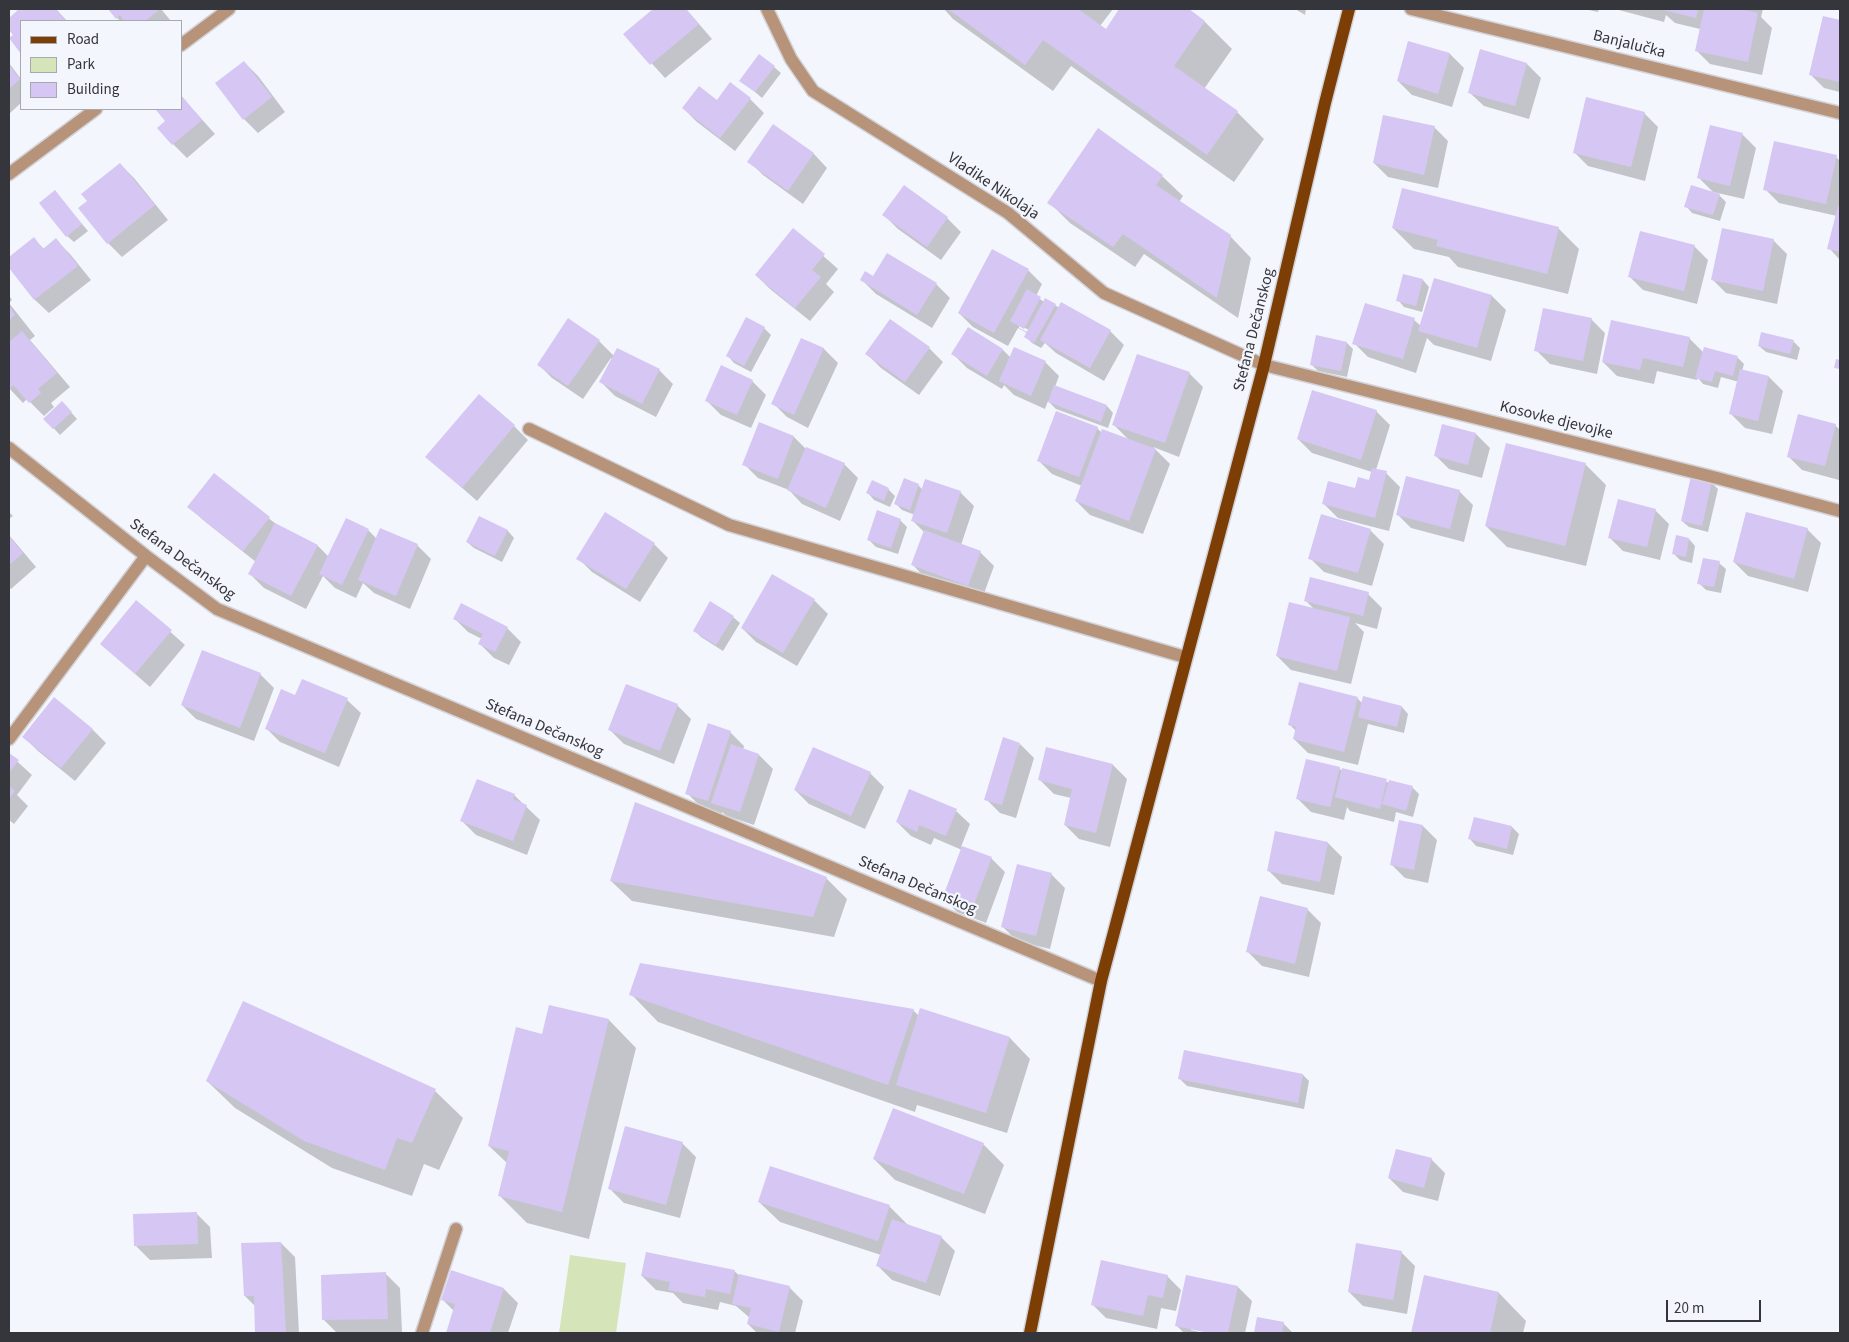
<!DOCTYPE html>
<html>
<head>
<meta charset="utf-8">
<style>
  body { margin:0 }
  #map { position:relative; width:1849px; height:1342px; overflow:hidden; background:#f4f6fd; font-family:"Source Sans 3",sans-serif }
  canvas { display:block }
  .frame { position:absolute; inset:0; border:10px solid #35363b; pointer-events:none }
  .legend { position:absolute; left:20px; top:20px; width:162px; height:90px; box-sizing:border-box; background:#f4f6fd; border:1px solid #a8a9af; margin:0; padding:6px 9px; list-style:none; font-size:15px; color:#35363b }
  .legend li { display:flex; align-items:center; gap:10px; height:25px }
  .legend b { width:25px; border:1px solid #a8a9af }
  .scale { position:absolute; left:1666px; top:1300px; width:95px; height:22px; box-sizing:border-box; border:2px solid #35363b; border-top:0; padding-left:6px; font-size:15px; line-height:18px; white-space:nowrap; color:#35363b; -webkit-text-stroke:4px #f4f6fd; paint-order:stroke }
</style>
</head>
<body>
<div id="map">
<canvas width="1849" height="1342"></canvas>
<div class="frame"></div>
<ul class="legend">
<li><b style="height:6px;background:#7c3e04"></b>Road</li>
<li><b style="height:14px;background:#d6e4ba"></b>Park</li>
<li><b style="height:14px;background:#d5c6f3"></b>Building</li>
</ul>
<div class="scale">20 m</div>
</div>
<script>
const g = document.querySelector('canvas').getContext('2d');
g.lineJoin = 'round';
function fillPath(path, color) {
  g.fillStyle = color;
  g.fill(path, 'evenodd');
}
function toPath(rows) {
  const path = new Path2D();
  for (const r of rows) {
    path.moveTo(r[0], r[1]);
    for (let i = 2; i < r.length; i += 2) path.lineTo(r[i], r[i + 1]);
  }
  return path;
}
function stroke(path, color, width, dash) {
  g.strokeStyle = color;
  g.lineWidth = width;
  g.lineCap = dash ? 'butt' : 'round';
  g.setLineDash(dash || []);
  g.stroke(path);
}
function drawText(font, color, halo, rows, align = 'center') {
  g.font = font + ' "Source Sans 3",sans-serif';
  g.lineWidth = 4.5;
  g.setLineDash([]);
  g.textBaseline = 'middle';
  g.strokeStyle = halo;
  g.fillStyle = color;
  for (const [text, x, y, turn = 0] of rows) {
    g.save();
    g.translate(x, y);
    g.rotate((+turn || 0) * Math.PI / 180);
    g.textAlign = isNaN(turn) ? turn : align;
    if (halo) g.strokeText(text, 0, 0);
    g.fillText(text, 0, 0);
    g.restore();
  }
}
fillPath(toPath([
  [570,1255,626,1263,616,1333,559,1333]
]), '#d6e4ba');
fillPath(toPath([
  [21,9,56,9,67,21,21,21,21,52,10,38,14,35,9,28,9,19],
  [109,9,161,9,171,21,120,21],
  [655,9,686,9,712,39,665,78,625,34],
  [944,9,1113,9,1100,26,1106,30,1121,9,1186,9,1205,22,1232,49,1204,89,1237,112,1264,139,1234,182,1071,66,1053,91,953,19],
  [1295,9,1306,9,1305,15],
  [1584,9,1599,9,1598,12],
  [1615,9,1763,9,1761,17,1772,28,1762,75,1710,64,1696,50,1700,29,1675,23,1666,15,1664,22],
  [1824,17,1840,21,1840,92,1824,88,1810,74],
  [1409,43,1450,54,1464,68,1452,107,1412,95,1398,81],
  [1481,51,1527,64,1541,78,1529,119,1484,106,1470,93],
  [244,62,258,76,285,112,258,133,244,119],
  [9,63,21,79,21,103,9,114],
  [774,67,781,73,762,98,741,80],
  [731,84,750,99,764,113,735,151,697,122,683,108,717,101],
  [181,96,215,134,187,158,173,144,167,122,157,110,159,109,181,109],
  [1644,113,1658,127,1645,181,1588,166,1574,152],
  [773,126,814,154,827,168,803,204,763,175,749,161],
  [1434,127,1448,141,1438,188,1388,177,1374,163],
  [1742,134,1756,148,1744,199,1713,192,1698,177],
  [1836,157,1840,161,1840,260,1829,248,1837,216,1779,203,1765,189],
  [120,164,134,178,168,220,122,257,108,243,88,201],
  [1162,176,1183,196,1179,202,1230,236,1251,258,1238,318,1144,254,1135,267,1070,223,1049,202],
  [55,192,88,231,74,242,67,236],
  [1719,195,1726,202,1720,221,1692,213,1686,206],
  [884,215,947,218,961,232,941,260,898,229],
  [1393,228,1558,228,1579,249,1568,294,1458,267,1449,257,1414,249],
  [794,230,838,269,826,284,834,292,810,321,770,289,756,275],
  [34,239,44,249,56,240,70,254,91,280,49,313,35,300,9,266,9,259],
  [1773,240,1787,254,1777,304,1726,293,1712,279],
  [1694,246,1708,260,1697,304,1643,290,1629,276],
  [1028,270,1042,284,1036,296,1044,302,1055,305,1059,308,1110,331,1124,345,1104,381,1056,353,1045,343,1041,348,1032,343,1025,336,1027,333,1018,328,1008,346,973,327,959,313],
  [1019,325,1031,331,1029,333,1019,328],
  [874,278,936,284,950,298,932,328,876,294,862,280],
  [1423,280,1429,287,1422,312,1404,307,1398,300],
  [1435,280,1492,296,1506,310,1491,361,1434,345,1427,338,1416,373,1368,357,1354,343,1414,320,1421,326],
  [9,295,12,300,9,303,35,336,30,340,70,387,51,403,54,407,44,416,27,399,23,403,9,388],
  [1591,319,1605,333,1597,374,1550,364,1536,350],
  [569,320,599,341,614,356,659,370,673,384,656,417,615,396,601,382,613,359,611,358,583,399,552,378,538,364],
  [764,328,771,335,751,372,734,363,728,356],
  [968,329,1003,350,1011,358,1045,362,1059,376,1055,387,1107,406,1113,413,1108,428,1056,409,1048,401,1045,409,1014,395,1004,385,1002,389,967,368,953,354],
  [1689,338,1704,353,1705,348,1738,358,1744,364,1742,371,1769,377,1783,391,1772,434,1745,428,1731,414,1739,382,1721,377,1718,388,1703,384,1698,378,1697,380,1657,371,1654,384,1617,376,1603,362],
  [802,339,824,349,838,363,808,428,787,417,773,403],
  [1793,341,1800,348,1797,360,1766,352,1759,346],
  [1347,343,1353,349,1347,377,1318,371,1311,364],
  [929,348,943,362,919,395,881,368,867,354],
  [1189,373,1203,387,1179,457,1153,447,1170,464,1143,534,1090,515,1076,501,1082,486,1052,474,1038,460,1097,428,1102,433,1130,441,1114,425],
  [752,381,766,395,751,428,721,415,707,401],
  [69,410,77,419,60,435,45,419],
  [1376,411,1390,425,1376,470,1386,473,1400,487,1389,531,1338,518,1324,504,1356,490,1370,481,1372,472,1312,453,1298,439],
  [760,424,794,437,806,449,844,464,858,478,840,521,802,504,789,490,758,478,744,464],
  [1835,425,1840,430,1840,473,1839,480,1802,470,1788,456],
  [514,426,528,440,477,501,427,457],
  [1476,434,1490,448,1482,478,1449,469,1435,455],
  [1585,464,1606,485,1586,566,1507,547,1486,526],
  [214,475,276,524,318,546,329,557,368,530,377,539,417,545,431,559,410,609,374,593,363,583,356,598,335,588,323,576,306,609,264,588,250,574,256,562,203,520,189,506],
  [1711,482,1718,489,1708,532,1689,527,1682,521],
  [918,485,923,490,960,492,974,506,961,545,980,552,994,566,982,599,926,579,913,565,924,532,913,521,915,515,902,510,896,504],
  [888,489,895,496,890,507,874,500,868,493],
  [1459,491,1473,505,1464,542,1411,528,1397,514],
  [1655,510,1669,524,1660,560,1623,551,1609,537],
  [9,512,13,516,9,519],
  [479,517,508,531,514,538,502,562,474,548,467,542],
  [900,520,907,527,898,554,876,547,869,540],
  [1807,529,1821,543,1808,592,1748,576,1734,562],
  [1370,530,1384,544,1372,586,1324,572,1310,558],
  [9,535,36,567,11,589,9,587],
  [1689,539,1695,546,1692,563,1680,560,1674,554],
  [654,544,668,558,640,602,592,572,578,558],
  [1719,563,1726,569,1721,593,1706,590,1699,583],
  [1368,594,1382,608,1377,629,1355,623,1364,632,1351,684,1291,670,1277,656,1315,610,1305,600],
  [814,600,828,614,797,666,756,642,742,628],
  [137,602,185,645,150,687,101,644],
  [733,617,740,623,723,651,701,637,694,630],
  [454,618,507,628,521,642,509,665,494,658,480,644,482,639,468,632],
  [260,674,274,688,254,741,196,719,182,705],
  [296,697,347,700,361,713,339,767,280,742,266,728],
  [1357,698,1363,704,1402,707,1408,714,1404,733,1368,724,1358,765,1308,753,1294,739,1296,731,1290,725],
  [677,705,691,719,674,764,624,744,610,730],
  [92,729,106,743,75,781,38,751,24,737],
  [730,732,744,746,743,750,759,755,773,769,754,825,727,816,722,812,722,814,701,807,687,793],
  [1020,744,1034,758,1016,818,1000,813,986,799],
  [9,754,32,775,17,795,28,806,14,824,9,820],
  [1113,765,1127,779,1110,847,1079,839,1065,825,1071,798,1054,794,1040,780],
  [1339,768,1343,772,1413,788,1419,794,1413,817,1396,812,1394,822,1350,811,1347,807,1344,820,1311,812,1297,798],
  [870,773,884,787,865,829,809,804,795,790],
  [514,795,540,820,527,855,476,835,462,821],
  [956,811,970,824,961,847,991,858,1005,872,986,923,957,912,943,898,962,850,934,838,931,845,911,836,897,822],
  [1475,818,1512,827,1519,834,1513,855,1476,846,1470,839],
  [1423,826,1437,840,1428,883,1405,878,1391,864],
  [1328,843,1342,857,1334,895,1282,884,1268,870],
  [1051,874,1065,888,1050,949,1017,941,1003,927],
  [826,878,847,899,834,937,632,901,611,881],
  [1307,909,1321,923,1309,977,1262,966,1248,952],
  [631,994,913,1010,919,1016,1010,1038,1030,1059,1007,1133,917,1105,915,1112,658,1022],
  [244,1003,435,1091,463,1118,439,1170,424,1164,412,1196,332,1168,235,1108,207,1081],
  [609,1020,636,1048,589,1239,527,1223,500,1196,508,1164,489,1146,543,1035],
  [1303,1075,1309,1081,1304,1109,1187,1086,1180,1079],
  [682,1143,696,1157,680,1218,624,1203,610,1189],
  [983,1144,1004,1165,985,1214,895,1180,874,1159],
  [1431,1159,1445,1173,1438,1201,1403,1192,1389,1178],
  [759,1202,889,1206,909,1226,941,1237,955,1251,940,1296,892,1280,878,1266,881,1255,780,1222],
  [196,1213,210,1227,212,1258,150,1260,136,1246],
  [281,1243,295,1257,299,1333,256,1333,255,1306,245,1296],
  [1401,1252,1415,1266,1407,1314,1363,1306,1349,1292],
  [734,1271,739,1275,789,1287,803,1301,795,1333,757,1333,748,1324,750,1318,736,1306,720,1302,718,1310,683,1303,673,1293,656,1290,642,1276],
  [452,1272,504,1289,518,1303,508,1333,447,1333,454,1311,443,1300],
  [386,1274,400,1288,402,1332,337,1333,324,1320],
  [1167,1276,1181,1290,1176,1311,1161,1308,1157,1329,1106,1318,1092,1304],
  [1425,1276,1499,1293,1526,1321,1523,1333,1412,1333],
  [1238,1287,1252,1301,1245,1333,1215,1333,1191,1328,1191,1330,1203,1333,1184,1333,1176,1325],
  [1258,1319,1283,1323,1293,1333,1255,1333]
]), '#0003');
fillPath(toPath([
  [19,9,55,9,66,21,21,21,21,54,9,38,13,35,9,30,9,18],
  [108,9,160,9,145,21,124,21,120,15,116,19],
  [653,9,686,9,699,24,650,65,623,34],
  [948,9,1078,9,1106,29,1119,9,1189,9,1205,21,1174,66,1238,111,1207,155,1043,40,1025,65],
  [1660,9,1698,9,1696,18],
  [1704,9,1740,9,1758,13,1748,62,1695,51],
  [1823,16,1840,20,1840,82,1809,75],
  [1408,41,1450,53,1438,94,1397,81],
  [1480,49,1527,63,1515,106,1468,93],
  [759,54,775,66,755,92,739,81],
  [244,61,272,97,243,120,215,83],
  [9,65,20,79,9,89],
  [730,82,751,98,720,138,682,108,699,86,717,100],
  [181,95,202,120,172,145,157,128,165,121,156,110,157,109,181,109],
  [1586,97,1645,112,1631,167,1573,153],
  [1383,115,1435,126,1424,175,1373,163],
  [773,124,814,153,788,191,747,162],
  [1710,125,1743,133,1730,186,1697,178],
  [1098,128,1163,175,1156,185,1231,235,1217,298,1123,234,1113,247,1047,203],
  [1774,141,1837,155,1826,204,1763,190],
  [120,163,155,205,107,244,78,208,87,201,81,194],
  [904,185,948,217,927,247,882,215],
  [1691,185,1720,194,1713,215,1684,207],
  [1402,188,1559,227,1547,274,1436,246,1438,240,1392,228],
  [55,190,82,224,66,237,39,203],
  [1838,206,1840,206,1840,252,1827,249],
  [793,228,825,254,812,270,821,277,795,308,755,275],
  [1722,228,1774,239,1763,291,1711,280],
  [1640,231,1695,245,1684,291,1628,277],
  [34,237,43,249,56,238,78,266,34,300,9,268,9,257],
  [992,249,1029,269,994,333,958,313],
  [887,253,937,283,917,315,860,280,865,271,873,276],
  [1403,274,1423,279,1416,306,1396,301],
  [1434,278,1492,295,1477,348,1418,331],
  [1027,289,1041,297,1024,329,1010,321],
  [1045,298,1056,304,1034,343,1024,337],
  [1061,302,1111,330,1090,368,1040,340],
  [1365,303,1415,318,1403,359,1352,344],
  [9,306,15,315,9,320],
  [1543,308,1592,318,1583,361,1534,351],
  [746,317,765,327,744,366,726,356],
  [568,318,600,340,568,386,537,365],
  [890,319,930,347,905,382,865,354],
  [1611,320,1690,337,1683,367,1643,358,1640,370,1602,362],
  [968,327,1003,349,987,376,951,354],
  [22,331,57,373,38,389,41,393,29,403,13,385,9,390,9,342],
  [1761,332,1794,340,1790,354,1758,346],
  [1316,335,1347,342,1341,371,1310,365],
  [801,338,824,348,794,415,771,404],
  [1014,347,1046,361,1031,396,999,381],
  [1704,347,1738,356,1733,376,1715,371,1712,382,1695,378],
  [617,348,660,369,642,404,599,382],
  [1137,354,1190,372,1165,443,1112,425],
  [1836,359,1840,360,1840,369,1834,368],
  [721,365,753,380,737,415,705,401],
  [1740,369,1769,376,1758,421,1729,414],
  [1054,385,1107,405,1101,422,1048,402],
  [1312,390,1377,410,1361,460,1297,439],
  [479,394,515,425,462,488,425,457],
  [62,401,72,412,53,429,43,419],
  [1056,411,1098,427,1079,477,1037,461],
  [1798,414,1836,424,1825,466,1787,457],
  [759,422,794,436,778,479,742,465],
  [1442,424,1476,433,1468,465,1434,456],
  [1102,429,1156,449,1129,521,1075,501],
  [1506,443,1586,463,1565,546,1485,526],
  [806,447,845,463,826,508,787,490],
  [1372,468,1387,471,1375,518,1322,504,1328,481,1355,488,1358,477,1369,480],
  [214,473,270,517,243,551,187,507],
  [1406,476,1460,490,1450,529,1396,515],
  [1691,476,1712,481,1702,526,1681,521],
  [904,478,919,484,910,510,894,504],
  [925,479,961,491,947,533,911,521],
  [872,480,889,488,884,501,866,493],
  [1618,499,1656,509,1647,547,1608,538],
  [877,510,901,519,891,548,867,540],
  [605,512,655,543,626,589,576,559],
  [1746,512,1808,528,1794,579,1733,562],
  [1321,514,1371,529,1358,573,1308,559],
  [479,516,508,530,495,556,466,542],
  [346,518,369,529,342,585,319,574],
  [275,523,318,545,291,596,248,574],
  [380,528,418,544,396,596,358,580],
  [924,530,981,551,968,586,911,565],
  [1676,535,1689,538,1686,557,1672,554],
  [9,536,23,553,9,565],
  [1703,558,1720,561,1714,587,1697,584],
  [772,574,815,599,783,653,741,628],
  [1310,577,1369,592,1363,616,1304,601],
  [136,600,172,630,135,674,100,644],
  [710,601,734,616,716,645,693,631],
  [1289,602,1350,617,1337,671,1276,656],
  [461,603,508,627,495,652,478,644,483,634,453,619],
  [202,650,261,673,240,728,181,705],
  [302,679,348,698,325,753,265,729,281,689,295,695],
  [1299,682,1358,697,1344,752,1293,739,1296,727,1288,725],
  [626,684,678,704,660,751,608,730],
  [1363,696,1402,706,1397,727,1358,717],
  [54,697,93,729,61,768,22,737],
  [708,723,731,731,708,801,685,794],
  [1003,737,1020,743,1002,805,984,800],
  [731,744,759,754,740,812,711,803],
  [813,747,871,772,851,816,794,790],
  [1046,747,1113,764,1096,833,1064,825,1072,789,1038,780],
  [9,753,19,760,9,773],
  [1306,759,1340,767,1330,807,1296,799],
  [1342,768,1387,779,1380,809,1335,797],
  [477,779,515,794,513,799,527,805,513,841,460,821],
  [1389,780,1413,786,1406,811,1382,804],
  [9,786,15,791,9,799],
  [909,789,957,809,946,836,919,825,917,832,896,822],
  [635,802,827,877,813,917,610,881],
  [1474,817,1512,826,1507,849,1468,839],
  [1399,820,1423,825,1414,870,1390,865],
  [1275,831,1328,842,1320,882,1267,871],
  [962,846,992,857,972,910,942,899],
  [1017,864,1052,873,1036,936,1001,927],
  [1260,896,1308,908,1295,964,1246,952],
  [640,963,914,1009,888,1085,629,995],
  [243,1001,436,1089,412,1143,397,1138,385,1170,304,1141,206,1081],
  [549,1005,609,1019,562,1212,498,1196,509,1151,488,1146,516,1027,542,1034],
  [920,1008,1010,1037,986,1113,896,1085],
  [1184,1050,1303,1074,1298,1103,1178,1079],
  [893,1108,984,1143,964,1194,873,1159],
  [625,1126,683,1142,666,1205,608,1189],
  [1396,1149,1432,1158,1424,1188,1388,1178],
  [770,1166,890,1205,878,1241,758,1202],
  [197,1212,198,1244,134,1246,133,1214],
  [892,1219,942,1236,926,1283,876,1266],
  [281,1242,286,1333,255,1333,254,1296,244,1296,241,1243],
  [1356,1243,1402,1251,1393,1300,1348,1292],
  [646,1252,735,1270,730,1294,706,1289,705,1297,668,1290,670,1282,641,1276],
  [1101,1260,1168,1275,1163,1298,1148,1295,1143,1316,1091,1305],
  [451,1270,504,1288,490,1333,446,1333,455,1304,441,1300],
  [386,1272,388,1319,322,1320,321,1275],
  [739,1274,790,1286,779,1332,747,1324,751,1308,732,1304],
  [1186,1275,1238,1286,1228,1333,1209,1333,1175,1326],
  [1424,1275,1499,1292,1490,1333,1411,1333],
  [1257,1317,1284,1322,1282,1333,1254,1333]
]), '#d5c6f3');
const minor = toPath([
  [767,9,791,59,813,91,1008,213,1104,293,1264,365,1717,478,1840,511],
  [1411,9,1840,113],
  [181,45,229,9],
  [9,174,96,109],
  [529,429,729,525,1185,657],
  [9,448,146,556,217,609,1101,981],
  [9,739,146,556],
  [422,1333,456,1229]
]);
const major = toPath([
  [1030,1333,1101,981,1264,365,1325,103,1349,9]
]);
stroke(minor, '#d2d3da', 15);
stroke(major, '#d2d3da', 15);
stroke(minor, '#b7937a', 12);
stroke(major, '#7c3e04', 12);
drawText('16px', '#35363b', '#f4f6fd', [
  ["Banjalučka",1629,45,14],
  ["Vladike Nikolaja",993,187,34],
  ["Stefana Dečanskog",1255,330,-76],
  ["Kosovke djevojke",1556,421,14],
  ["Stefana Dečanskog",182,560,36],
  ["Stefana Dečanskog",544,729,23],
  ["Stefana Dečanskog",917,886,23]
]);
</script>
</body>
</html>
